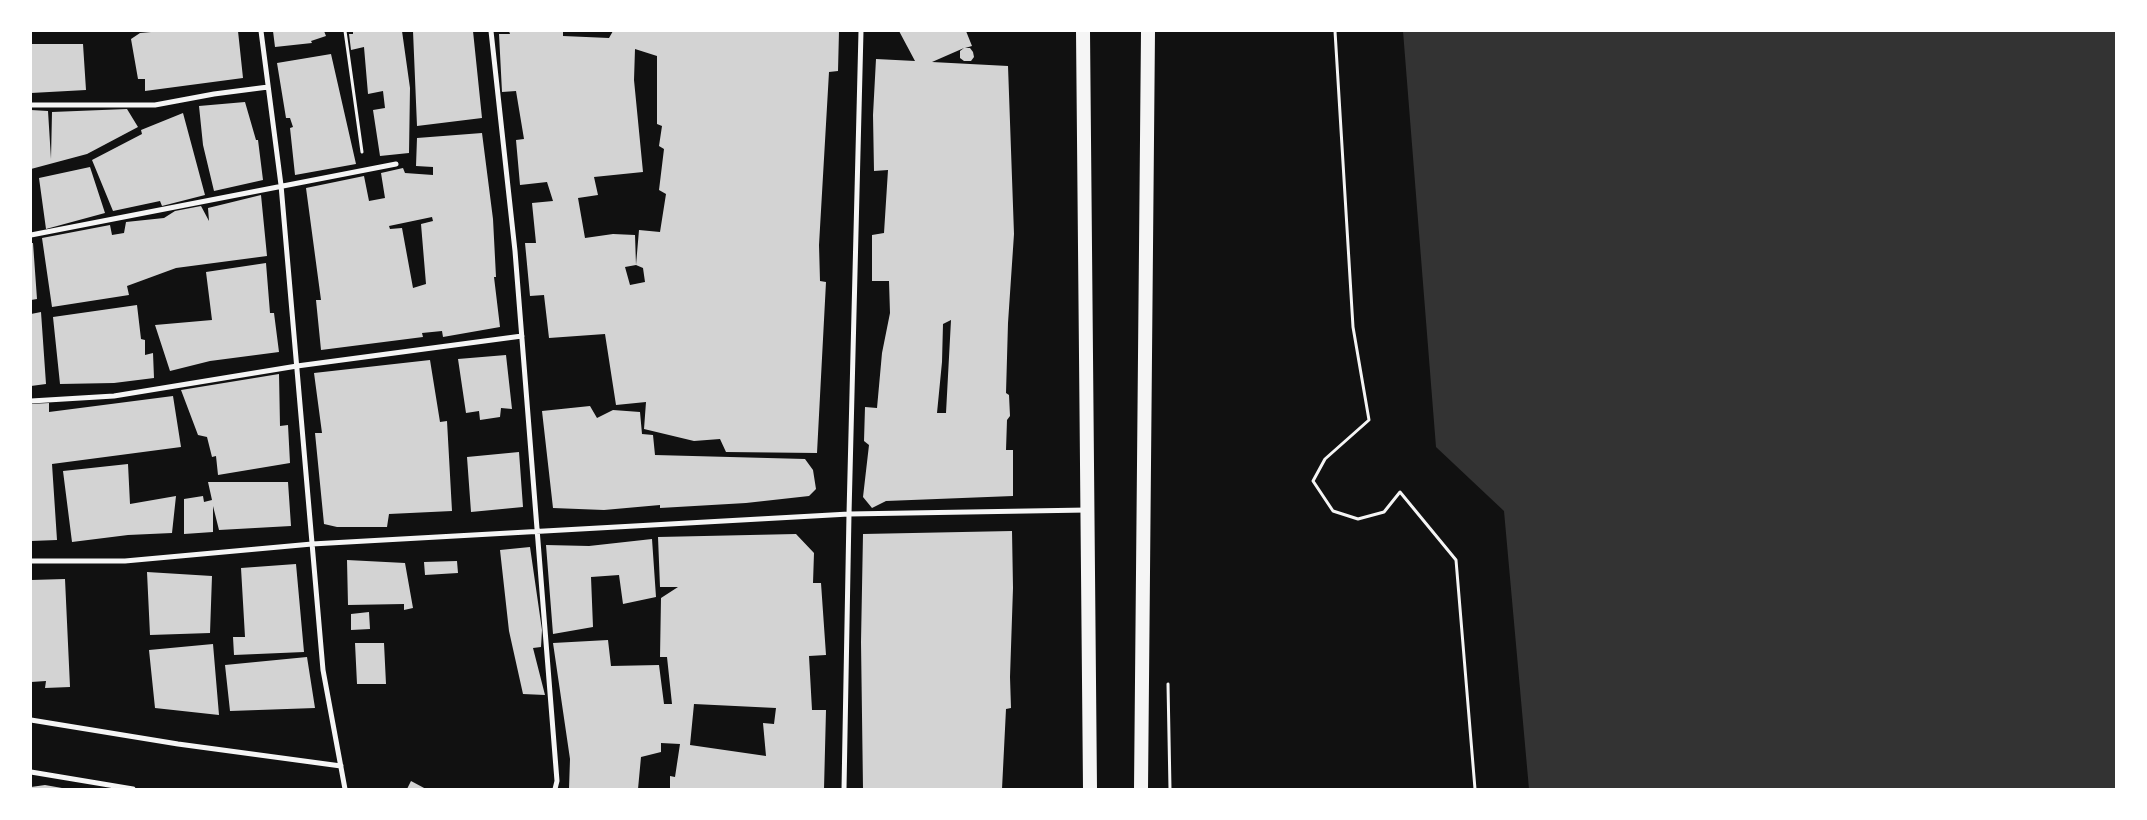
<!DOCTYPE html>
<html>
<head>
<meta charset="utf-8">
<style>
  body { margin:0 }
  #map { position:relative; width:2147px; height:820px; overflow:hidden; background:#111; font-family:Raleway,sans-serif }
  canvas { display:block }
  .frame { position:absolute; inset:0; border:32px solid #fff; pointer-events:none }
</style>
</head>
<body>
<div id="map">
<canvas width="2147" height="820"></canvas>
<div class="frame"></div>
</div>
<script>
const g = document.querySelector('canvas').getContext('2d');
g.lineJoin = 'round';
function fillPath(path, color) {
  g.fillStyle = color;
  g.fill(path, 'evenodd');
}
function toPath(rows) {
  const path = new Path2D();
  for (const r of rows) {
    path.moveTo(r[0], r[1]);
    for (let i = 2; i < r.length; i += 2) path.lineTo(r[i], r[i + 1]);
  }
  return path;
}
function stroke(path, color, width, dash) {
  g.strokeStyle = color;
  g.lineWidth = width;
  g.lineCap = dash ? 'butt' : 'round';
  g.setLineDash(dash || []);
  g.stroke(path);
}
fillPath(toPath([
  [1403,31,2116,31,2116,789,1529,789,1504,511,1436,447]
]), '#333');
fillPath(toPath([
  [162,31,238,31,243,78,145,91,145,79,138,79,131,39,140,33],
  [273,31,324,31,326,36,311,41,312,43,275,47],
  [353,31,402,31,410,88,409,153,380,156,373,110,385,108,383,91,368,94,364,47,351,50,349,34,353,34],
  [413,31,473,31,482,118,417,126],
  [509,31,563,31,563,36,609,38,613,31,839,31,838,71,829,72,819,245,820,281,826,282,817,453,726,452,720,439,694,441,644,429,646,402,616,405,605,334,549,338,544,295,530,296,525,243,536,243,532,203,553,201,547,182,520,185,516,140,524,139,516,91,502,92,499,34,510,34],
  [635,49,657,56,657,124,662,126,659,146,664,149,659,190,666,194,660,232,639,230,636,265,643,268,645,282,630,285,625,267,636,265,635,235,613,234,585,238,578,198,598,195,594,177,643,172,634,80],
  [899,31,966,31,972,46,965,48,970,48,973,52,974,57,971,61,964,61,960,58,960,51,964,48,932,62,1008,66,1014,234,1008,323,1006,393,1009,395,1010,416,1007,420,1006,450,1013,450,1013,496,886,501,872,508,863,497,869,445,864,441,865,407,877,408,882,353,890,313,889,281,872,281,872,235,884,233,888,170,874,171,873,115,876,59,915,61],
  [951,320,946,413,937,413,942,362,943,324],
  [31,44,83,44,86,90,31,93],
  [331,54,356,164,295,175,290,128,293,127,290,118,286,118,277,63],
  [245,102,256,140,258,140,263,180,214,191,203,145,199,106],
  [127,109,138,127,87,154,31,169,31,110,48,111,51,159,52,112],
  [183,113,205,195,162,206,160,201,113,211,92,160,142,134,141,130],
  [482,133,493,219,496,277,494,277,500,327,443,337,442,331,422,333,423,337,321,350,316,300,321,300,306,188,364,176,369,201,385,198,381,173,403,168,405,173,433,175,433,167,416,166,417,138],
  [432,217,433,221,421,224,426,284,413,288,402,228,390,229,389,226],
  [90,167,105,213,46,229,39,178],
  [261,195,267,256,176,268,127,286,129,295,52,307,42,238,110,225,112,235,124,233,126,222,164,218,175,211,201,206,209,221,208,208],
  [31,243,33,243,37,299,31,300],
  [266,263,270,313,274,313,279,352,210,361,170,371,155,325,212,320,206,272],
  [137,305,141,339,145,340,145,355,153,353,154,378,114,383,60,384,53,317],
  [41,312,46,384,31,386,31,314],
  [506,355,512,409,501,408,500,417,480,420,479,411,466,413,458,359],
  [430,360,440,422,447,421,452,511,389,514,387,527,337,527,324,524,315,433,322,433,314,373],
  [279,374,280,426,288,425,290,463,218,475,216,456,212,457,207,437,198,435,181,390],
  [173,396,181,447,52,464,57,540,31,541,31,404,49,403,49,412],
  [590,406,597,418,613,410,640,412,642,434,653,435,655,455,805,459,813,470,816,489,809,496,746,503,660,508,660,505,604,510,553,508,542,411],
  [519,452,523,507,471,512,467,457],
  [128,464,130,504,176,496,172,533,128,535,72,542,63,471],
  [208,482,288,482,291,526,219,530,213,506,213,532,184,534,184,499,203,496,204,502,212,500],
  [1012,531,1013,588,1010,677,1011,708,1006,709,1002,789,863,789,861,642,863,534],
  [796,534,814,553,813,583,821,583,826,655,809,656,812,710,826,710,824,789,670,789,670,776,675,777,680,744,661,743,661,752,641,757,638,789,569,789,570,759,553,643,608,640,611,666,659,665,664,704,672,704,667,657,660,657,661,598,678,587,660,587,658,537],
  [694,704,776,708,774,724,763,723,766,756,690,745],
  [652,539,656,597,623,604,619,575,591,577,593,627,553,634,546,545,589,546],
  [530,547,542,630,541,647,533,648,545,695,523,694,509,631,500,550],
  [347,560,405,563,413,608,404,610,404,604,348,605],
  [457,561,458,573,425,575,424,562],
  [296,564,304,652,234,655,233,637,245,637,241,568],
  [147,572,212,576,210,633,150,635],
  [65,579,70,687,45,688,46,681,31,682,31,580],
  [369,612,370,629,351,630,351,614],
  [355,643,384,643,386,684,357,684],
  [213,644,219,715,155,708,149,650],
  [307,657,315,708,230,711,225,665],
  [411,781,426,789,407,789],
  [45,785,62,788,62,789,31,789,31,787]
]), '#d3d3d3');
stroke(toPath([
  [345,31,362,152],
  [1335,31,1353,327,1369,420,1325,459,1313,481,1333,511,1358,519,1384,512,1400,492,1456,560,1475,789],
  [1168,684,1170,789]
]), '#f5f5f5', 3);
stroke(toPath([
  [261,31,281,185,323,670,345,789],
  [491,31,515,251,557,781,555,789],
  [31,105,155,105,214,94,268,87],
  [31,235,396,164],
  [31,401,114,396,297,366,522,336],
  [31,561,125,561,312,544,849,514,1087,510],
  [31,720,178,744,341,766],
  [31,772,133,789],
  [844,789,849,514,861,31]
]), '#f5f5f5', 5);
stroke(toPath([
  [1083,31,1090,789],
  [1141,789,1148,31]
]), '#f5f5f5', 14);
</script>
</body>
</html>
